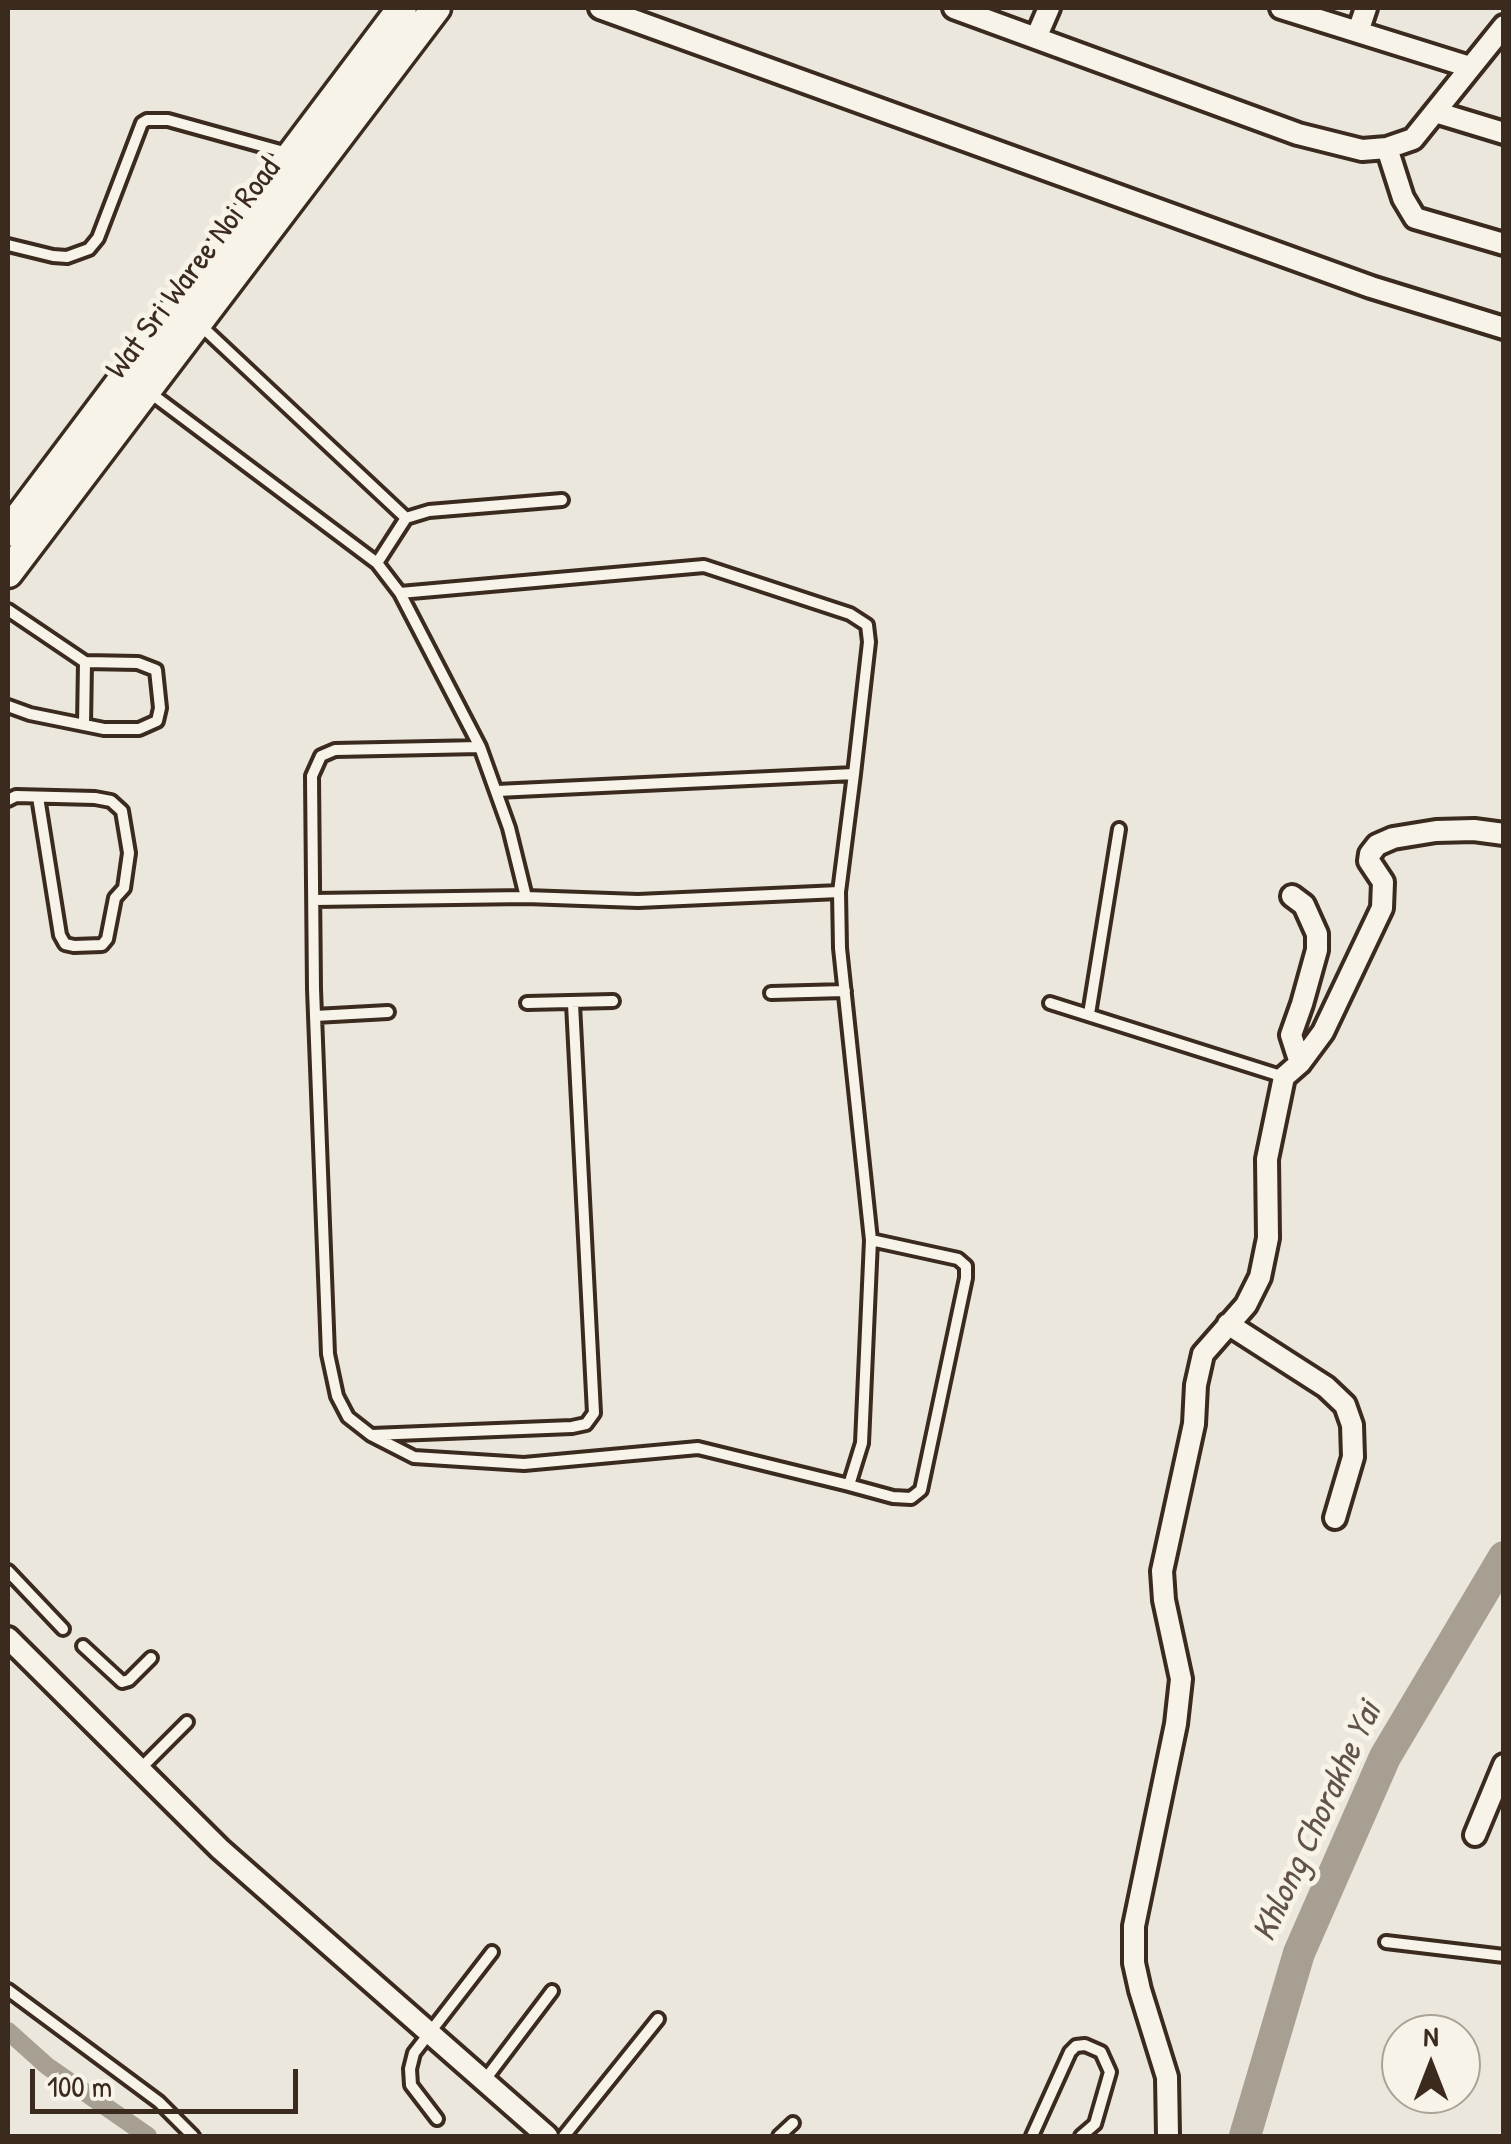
<!DOCTYPE html>
<html>
<head>
<meta charset="utf-8">
<style>
  body { margin:0 }
  #map { position:relative; width:1511px; height:2144px; overflow:hidden; background:#ece7dc; font-family:"Patrick Hand",sans-serif }
  canvas { display:block }
  .frame { position:absolute; inset:0; border:10px solid #3b2a1e; pointer-events:none }
  .north { position:absolute; left:1381px; top:2014px; width:100px; height:100px; box-sizing:border-box; background:#f7f3e8; border:2px solid #aca397; border-radius:50%; rotate:0deg; font-size:28px; font-weight:700; line-height:40px; text-align:center; color:#3b2a1e }
  .north::after { content:''; display:block; margin:auto; width:35px; height:45px; background:#3b2a1e; clip-path:polygon(50% 0,100% 100%,50% 72%,0 100%) }
  .scale { position:absolute; left:30px; top:2069px; width:268px; height:45px; box-sizing:border-box; border:5px solid #3b2a1e; border-top:0; padding-left:12px; font-size:30px; line-height:35px; white-space:nowrap; color:#3b2a1e; -webkit-text-stroke:8px #f7f3e8; paint-order:stroke }
</style>
</head>
<body>
<div id="map">
<canvas width="1511" height="2144"></canvas>
<div class="frame"></div>
<div class="north">N</div>
<div class="scale">100 m</div>
</div>
<script>
const g = document.querySelector('canvas').getContext('2d');
g.lineJoin = 'round';
function toPath(rows) {
  const path = new Path2D();
  for (const r of rows) {
    path.moveTo(r[0], r[1]);
    for (let i = 2; i < r.length; i += 2) path.lineTo(r[i], r[i + 1]);
  }
  return path;
}
function stroke(path, color, width, dash) {
  g.strokeStyle = color;
  g.lineWidth = width;
  g.lineCap = dash ? 'butt' : 'round';
  g.setLineDash(dash || []);
  g.stroke(path);
}
function drawText(font, color, halo, rows, align = 'center') {
  g.font = font + ' "Patrick Hand",sans-serif';
  g.lineWidth = 10;
  g.setLineDash([]);
  g.textBaseline = 'middle';
  g.strokeStyle = halo;
  g.fillStyle = color;
  for (const [text, x, y, turn = 0] of rows) {
    g.save();
    g.translate(x, y);
    g.rotate((+turn || 0) * Math.PI / 180);
    g.textAlign = isNaN(turn) ? turn : align;
    if (halo) g.strokeText(text, 0, 0);
    g.fillText(text, 0, 0);
    g.restore();
  }
}
stroke(toPath([
  [8,2031,47,2066,148,2136]
]), '#a89f93', 18);
stroke(toPath([
  [1245,2136,1299,1953,1385,1757,1504,1557]
]), '#a89f93', 32);
const lane = toPath([
  [8,245,53,256,67,257,89,249,98,238,142,123,147,120,168,120,291,154],
  [198,323,406,518],
  [149,392,377,563,400,593,480,747,509,828,526,897],
  [377,563,406,518,429,511,562,500],
  [400,593,704,566,850,614,867,625,869,642,854,774,497,791],
  [8,610,85,662,84,725],
  [8,706,30,714,104,729,139,729,157,721,160,708,156,670,138,663,85,662],
  [480,747,335,750,321,756,312,776,314,989,328,1354,337,1396,348,1417,371,1435,414,1457,524,1464,698,1448,849,1485,862,1443,871,1240,840,948,839,892,854,774],
  [8,800,16,796,95,798,111,801,122,811,129,853,124,888,115,898,107,939,102,945,74,946,65,944,60,935,38,797],
  [314,900,526,897,638,901,839,892],
  [771,993,845,991],
  [527,1003,613,1001],
  [1050,1003,1284,1077],
  [1089,1014,1119,829],
  [315,1016,388,1012],
  [372,1435,572,1427,586,1424,594,1413,573,1004],
  [849,1485,893,1497,911,1498,921,1490,966,1278,966,1266,958,1259,871,1240],
  [8,1571,63,1629],
  [83,1646,122,1682,129,1680,151,1658],
  [140,1769,187,1722],
  [1386,1942,1504,1956],
  [8,1990,159,2102,193,2136],
  [484,2081,552,1991],
  [437,2119,411,2085,410,2069,414,2053,492,1952],
  [564,2136,658,2019],
  [779,2136,793,2123],
  [1032,2136,1070,2052,1076,2046,1085,2045,1101,2052,1110,2072,1095,2124,1081,2136]
]);
const street = toPath([
  [600,8,1371,287,1504,328],
  [954,8,1298,134,1362,150,1387,148,1413,139,1504,26],
  [1281,8,1470,67],
  [1358,32,1366,8],
  [1036,38,1049,8],
  [1435,112,1504,133],
  [1387,148,1403,198,1415,218,1504,244],
  [1292,896,1304,905,1317,934,1317,950,1302,1004,1291,1035,1300,1063],
  [1228,1324,1326,1387,1345,1405,1352,1425,1353,1457,1335,1518],
  [8,1638,220,1849,547,2136],
  [1475,1835,1504,1765],
  [1168,2136,1167,2077,1140,1990,1134,1963,1134,1926,1176,1724,1181,1679,1164,1600,1162,1571,1194,1424,1196,1385,1203,1354,1246,1305,1260,1277,1268,1238,1267,1159,1284,1077,1300,1063,1323,1032,1382,908,1383,882,1369,861,1370,854,1377,845,1393,838,1436,831,1474,830,1504,834]
]);
const secondary = toPath([
  [8,532,402,8],
  [8,573,436,8]
]);
stroke(lane, '#3b2a1e', 18);
stroke(street, '#3b2a1e', 28);
stroke(secondary, '#3b2a1e', 35);
stroke(lane, '#f7f3e8', 10);
stroke(street, '#f7f3e8', 20);
stroke(secondary, '#f7f3e8', 28);
drawText('32px', '#3b2a1e', '#f7f3e8', [
  ["Wat Sri Waree Noi Road",194,269,-53]
]);
drawText('italic 35px', '#615347', '#f7f3e8', [
  ["Khlong Chorakhe Yai",1318,1822,-65]
]);
</script>
</body>
</html>
